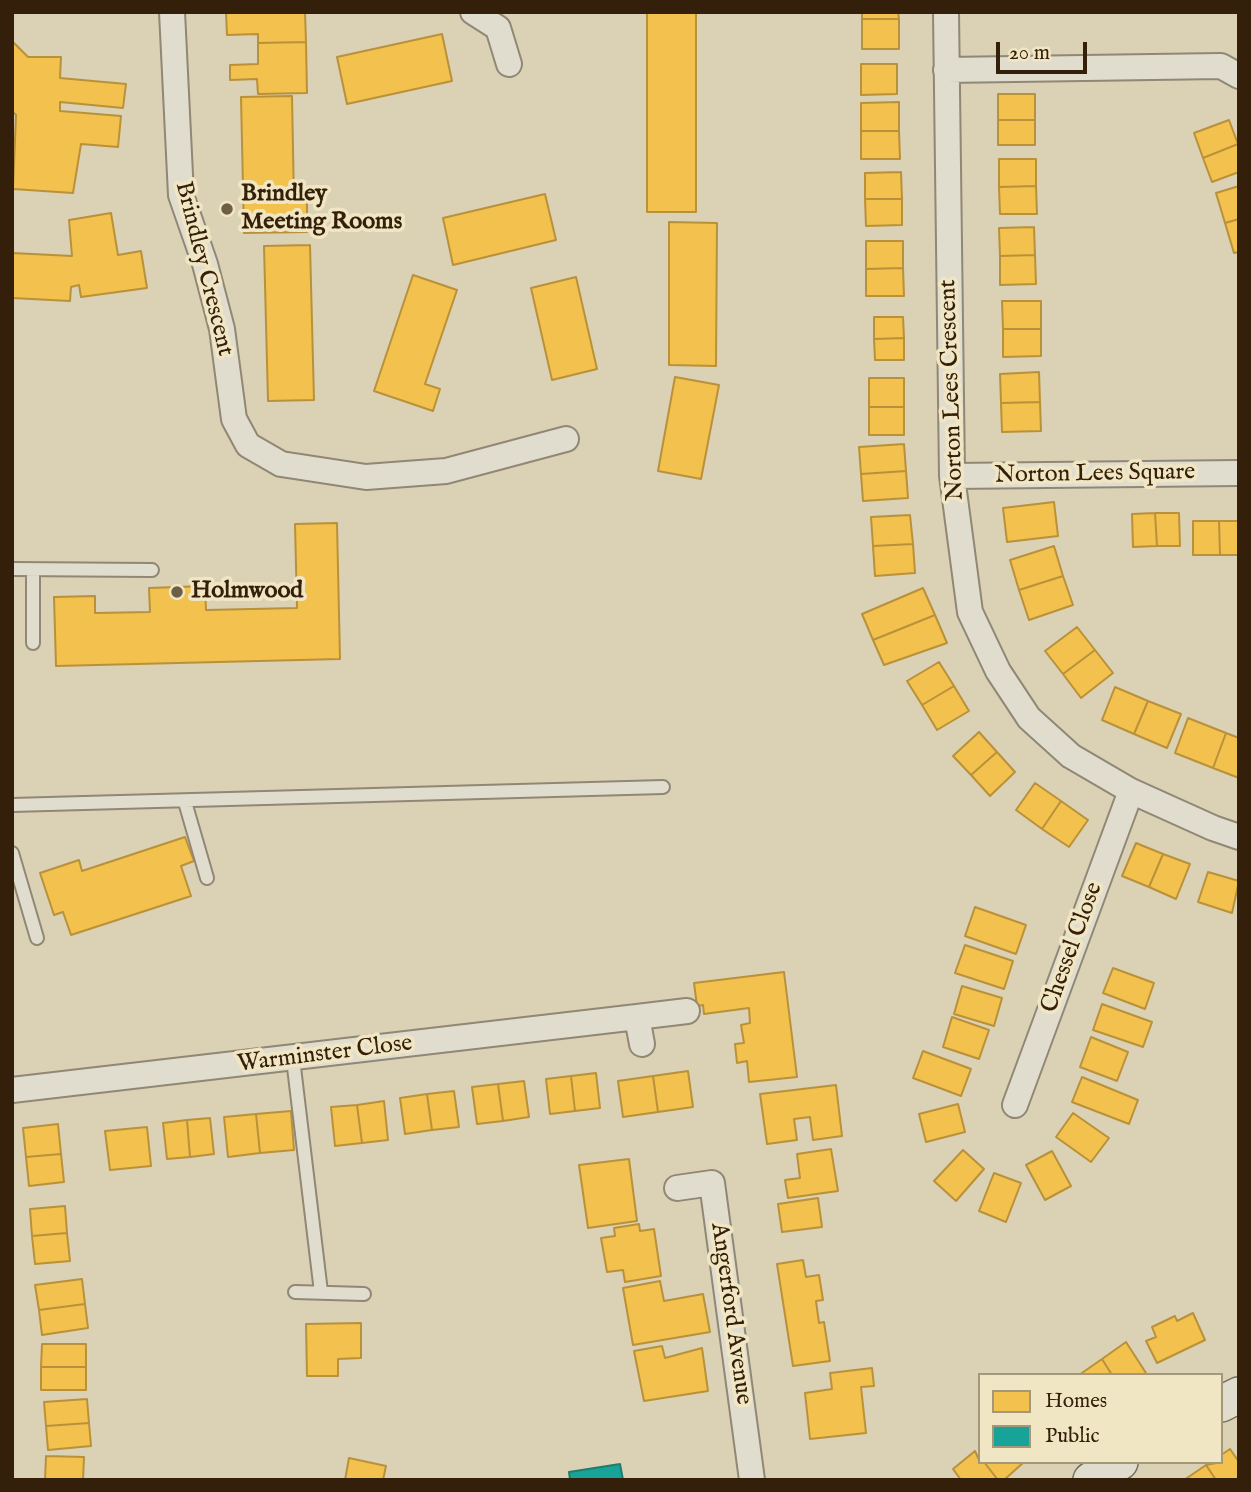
<!DOCTYPE html>
<html>
<head>
<meta charset="utf-8">
<style>
  body { margin:0 }
  #map { position:relative; width:1251px; height:1492px; overflow:hidden; background:#dbd1b4; font-family:"IM FELL English",serif }
  canvas { display:block }
  .frame { position:absolute; inset:0; border:14px solid #34200a; pointer-events:none }
  .legend { position:absolute; left:978px; top:1373px; width:245px; height:91px; box-sizing:border-box; background:#f1e6c4; border:2px solid #a5977a; margin:0; padding:9px 12px; list-style:none; font-size:21px; color:#34200a }
  .legend li { display:flex; align-items:center; gap:14px; height:35px }
  .legend b { width:35px; border:2px solid #a5977a }
  .scale { position:absolute; left:996px; top:42px; width:91px; height:32px; box-sizing:border-box; border:4px solid #34200a; border-top:0; padding-left:9px; font-size:21px; line-height:24px; white-space:nowrap; color:#34200a; -webkit-text-stroke:5px #f1e6c4; paint-order:stroke }
</style>
</head>
<body>
<div id="map">
<canvas width="1251" height="1492"></canvas>
<div class="frame"></div>
<ul class="legend">
<li><b style="height:19px;background:#f2c14e"></b>Homes</li>
<li><b style="height:19px;background:#17a398"></b>Public</li>
</ul>
<div class="scale">20 m</div>
</div>
<script>
const g = document.querySelector('canvas').getContext('2d');
g.lineJoin = 'round';
function fillPath(path, color) {
  g.fillStyle = color;
  g.fill(path, 'evenodd');
}
function toPath(rows) {
  const path = new Path2D();
  for (const r of rows) {
    path.moveTo(r[0], r[1]);
    for (let i = 2; i < r.length; i += 2) path.lineTo(r[i], r[i + 1]);
  }
  return path;
}
function stroke(path, color, width, dash) {
  g.strokeStyle = color;
  g.lineWidth = width;
  g.lineCap = dash ? 'butt' : 'round';
  g.setLineDash(dash || []);
  g.stroke(path);
}
function drawText(font, color, halo, rows, align = 'center') {
  g.font = font + ' "IM FELL English",serif';
  g.lineWidth = 7;
  g.setLineDash([]);
  g.textBaseline = 'middle';
  g.strokeStyle = halo;
  g.fillStyle = color;
  for (const [text, x, y, turn = 0] of rows) {
    g.save();
    g.translate(x, y);
    g.rotate((+turn || 0) * Math.PI / 180);
    g.textAlign = isNaN(turn) ? turn : align;
    if (halo) g.strokeText(text, 0, 0);
    g.fillText(text, 0, 0);
    g.restore();
  }
}
const homes = toPath([
  [226,12,305,12,306,42,258,43,258,34,227,35,226,12],
  [647,12,696,12,696,212,647,212,647,12],
  [862,12,898,12,899,19,862,19,862,12],
  [862,19,899,19,899,49,862,49,862,19],
  [442,34,452,81,347,104,337,57,442,34],
  [12,41,28,57,61,57,60,78,126,84,123,108,60,102,60,111,121,116,118,147,81,144,73,193,13,189,16,115,12,111,12,41],
  [306,42,307,93,258,94,257,79,230,80,230,65,258,64,258,43,306,42],
  [861,64,897,64,897,94,861,95,861,64],
  [998,94,1035,94,1035,120,998,120,998,94],
  [292,96,294,202,307,201,307,232,244,233,241,97,292,96],
  [899,102,899,131,861,131,861,103,899,102],
  [998,120,1035,120,1035,145,998,145,998,120],
  [1229,120,1238,144,1203,158,1194,133,1229,120],
  [861,131,899,131,900,159,861,159,861,131],
  [1238,144,1239,172,1212,182,1203,158,1238,144],
  [999,159,1036,159,1036,186,999,187,999,159],
  [901,172,902,199,865,199,865,173,901,172],
  [1036,186,1037,214,1000,214,999,187,1036,186],
  [1239,186,1239,219,1225,223,1216,193,1239,186],
  [545,194,556,240,453,265,443,218,545,194],
  [865,199,902,199,902,225,866,226,865,199],
  [111,213,118,255,141,251,147,288,81,297,79,285,71,287,70,301,12,298,12,253,72,256,69,220,111,213],
  [1239,219,1239,252,1234,253,1225,223,1239,219],
  [669,222,717,223,716,366,669,365,669,222],
  [1034,227,1035,255,1000,256,999,228,1034,227],
  [866,241,903,241,903,268,866,269,866,241],
  [310,245,314,400,268,401,264,246,310,245],
  [1035,255,1036,284,1000,285,1000,256,1035,255],
  [903,268,904,296,866,296,866,269,903,268],
  [413,275,457,290,425,384,440,389,433,411,374,391,413,275],
  [576,277,597,369,552,380,531,288,576,277],
  [1002,301,1041,301,1041,329,1003,329,1002,301],
  [874,317,903,317,904,338,874,339,874,317],
  [1003,329,1041,329,1041,356,1003,357,1003,329],
  [904,338,904,360,875,360,874,339,904,338],
  [1039,372,1040,402,1001,403,1000,374,1039,372],
  [675,377,719,385,701,479,658,471,675,377],
  [869,378,904,378,904,407,869,407,869,378],
  [1040,402,1041,431,1002,432,1001,403,1040,402],
  [869,407,904,407,904,435,869,435,869,407],
  [904,444,906,471,861,474,859,447,904,444],
  [906,471,908,498,863,501,861,474,906,471],
  [1054,502,1058,536,1007,542,1003,508,1054,502],
  [1155,513,1179,513,1180,546,1157,546,1155,513],
  [1155,513,1157,546,1133,547,1132,514,1155,513],
  [910,515,913,544,873,546,871,517,910,515],
  [1193,521,1219,521,1220,555,1193,555,1193,521],
  [1219,521,1239,521,1239,555,1220,555,1219,521],
  [337,523,340,659,56,666,54,597,95,596,95,613,150,612,149,588,205,586,206,610,297,608,295,524,337,523],
  [913,544,915,573,875,576,873,546,913,544],
  [1054,546,1063,576,1019,590,1010,560,1054,546],
  [1063,576,1073,605,1029,620,1019,590,1063,576],
  [923,588,935,615,873,640,862,614,923,588],
  [935,615,947,643,884,665,873,640,935,615],
  [1077,627,1095,650,1063,674,1045,651,1077,627],
  [1095,650,1113,673,1081,698,1063,674,1095,650],
  [939,662,954,686,922,705,907,681,939,662],
  [954,686,969,711,937,730,922,705,954,686],
  [1115,687,1148,701,1134,734,1102,720,1115,687],
  [1148,701,1181,714,1167,748,1134,734,1148,701],
  [1188,718,1226,733,1213,768,1175,753,1188,718],
  [979,732,997,752,971,775,953,756,979,732],
  [1226,733,1239,738,1239,778,1213,768,1226,733],
  [997,752,1015,772,990,796,971,775,997,752],
  [1035,783,1061,801,1042,829,1016,810,1035,783],
  [1061,801,1088,820,1069,847,1042,829,1061,801],
  [185,837,194,861,181,866,191,896,71,935,63,912,54,915,40,873,79,860,82,871,185,837],
  [1136,843,1163,854,1149,887,1122,876,1136,843],
  [1163,854,1190,864,1176,899,1149,887,1163,854],
  [1208,872,1239,881,1232,913,1198,902,1208,872],
  [975,907,1026,925,1016,954,965,936,975,907],
  [965,945,1013,961,1004,989,955,973,965,945],
  [1113,968,1154,983,1145,1009,1103,993,1113,968],
  [784,972,797,1077,749,1082,747,1061,737,1063,735,1044,744,1043,741,1025,750,1023,749,1008,704,1014,703,1005,697,1006,694,983,784,972],
  [962,986,1002,998,994,1026,954,1014,962,986],
  [1102,1004,1152,1022,1143,1047,1093,1030,1102,1004],
  [952,1017,989,1030,979,1059,943,1047,952,1017],
  [1091,1037,1128,1052,1117,1081,1080,1067,1091,1037],
  [923,1051,971,1069,961,1096,913,1078,923,1051],
  [688,1071,693,1107,658,1112,653,1076,688,1071],
  [596,1073,600,1108,575,1111,571,1076,596,1073],
  [571,1076,575,1111,550,1114,546,1079,571,1076],
  [653,1076,658,1112,623,1117,618,1081,653,1076],
  [1082,1077,1138,1100,1129,1124,1072,1102,1082,1077],
  [524,1081,529,1117,503,1121,498,1084,524,1081],
  [498,1084,503,1121,477,1124,472,1087,498,1084],
  [836,1085,842,1136,813,1140,810,1117,794,1119,797,1140,767,1144,760,1094,836,1085],
  [454,1091,459,1127,432,1130,427,1094,454,1091],
  [427,1094,432,1130,405,1134,400,1098,427,1094],
  [384,1101,388,1140,362,1143,357,1105,384,1101],
  [958,1104,965,1132,926,1142,919,1114,958,1104],
  [357,1105,362,1143,335,1146,331,1107,357,1105],
  [291,1111,294,1150,260,1153,256,1114,291,1111],
  [1073,1113,1109,1138,1091,1162,1056,1137,1073,1113],
  [256,1114,260,1153,228,1157,224,1117,256,1114],
  [210,1118,214,1154,190,1157,187,1120,210,1118],
  [187,1120,190,1157,167,1159,163,1123,187,1120],
  [58,1124,61,1154,26,1157,23,1128,58,1124],
  [147,1127,151,1166,110,1170,105,1131,147,1127],
  [831,1149,838,1191,788,1198,785,1180,800,1178,797,1154,831,1149],
  [963,1150,984,1169,956,1201,934,1181,963,1150],
  [1052,1151,1071,1186,1045,1200,1026,1165,1052,1151],
  [61,1154,64,1182,29,1186,26,1157,61,1154],
  [629,1159,637,1221,588,1228,579,1165,629,1159],
  [994,1173,1021,1183,1006,1222,979,1211,994,1173],
  [818,1198,822,1227,782,1232,778,1204,818,1198],
  [65,1206,67,1233,32,1236,30,1209,65,1206],
  [639,1224,640,1231,654,1229,661,1276,625,1282,623,1270,607,1272,601,1238,615,1236,614,1228,639,1224],
  [67,1233,70,1261,35,1264,32,1236,67,1233],
  [803,1260,806,1277,819,1275,823,1300,816,1301,819,1323,824,1322,830,1361,793,1366,777,1264,803,1260],
  [82,1279,85,1304,39,1310,35,1285,82,1279],
  [660,1281,664,1301,703,1294,710,1332,633,1345,623,1288,660,1281],
  [85,1304,88,1328,42,1335,39,1310,85,1304],
  [1193,1313,1205,1340,1157,1363,1146,1341,1156,1337,1152,1327,1175,1316,1177,1321,1193,1313],
  [361,1323,361,1358,338,1359,338,1376,307,1376,306,1324,361,1323],
  [1126,1342,1146,1373,1143,1375,1112,1375,1102,1359,1126,1342],
  [42,1344,86,1344,86,1367,41,1367,42,1344],
  [662,1346,665,1358,702,1348,708,1391,644,1401,634,1351,662,1346],
  [1102,1359,1112,1375,1079,1375,1102,1359],
  [41,1367,86,1367,86,1390,41,1390,41,1367],
  [872,1368,874,1386,861,1387,866,1433,810,1439,805,1393,832,1389,830,1373,872,1368],
  [87,1399,89,1423,46,1426,44,1402,87,1399],
  [89,1423,91,1446,48,1450,46,1426,89,1423],
  [1230,1449,1239,1462,1239,1480,1216,1480,1206,1465,1221,1462,1221,1455,1230,1449],
  [975,1451,980,1462,984,1462,998,1480,961,1480,953,1469,975,1451],
  [46,1456,84,1457,83,1480,45,1480,46,1456],
  [349,1458,386,1466,383,1480,345,1480,349,1458],
  [984,1462,1024,1462,1004,1480,998,1480,984,1462],
  [1206,1465,1216,1480,1184,1480,1206,1465]
]);
fillPath(homes, '#f2c14e');
stroke(homes, '#b9913a', 2);
const public = toPath([
  [620,1464,623,1480,570,1480,569,1472,620,1464]
]);
fillPath(public, '#17a398');
stroke(public, '#207c6d', 2);
const lane = toPath([
  [12,569,152,570],
  [33,570,33,643],
  [185,802,207,878],
  [12,805,663,787],
  [12,853,37,938],
  [293,1059,321,1292],
  [295,1292,364,1294]
]);
const street = toPath([
  [172,12,181,195,205,264,222,329,234,419,248,445,281,464,366,477,446,471,566,439],
  [473,12,498,28,509,64],
  [946,12,952,476,970,612,998,671,1029,718,1071,756,1131,791,1213,828,1239,837],
  [946,70,1221,66,1239,76],
  [952,476,1239,473],
  [637,1017,687,1011],
  [12,1090,637,1017,642,1044],
  [1015,1105,1131,791],
  [677,1188,712,1183,752,1480]
]);
const secondary = toPath([
  [1221,1404,1239,1395],
  [1091,1480,1120,1462]
]);
stroke(lane, '#908775', 16);
stroke(street, '#908775', 28);
stroke(secondary, '#776f5e', 38);
stroke(lane, '#e1ddce', 12);
stroke(street, '#e1ddce', 24);
stroke(secondary, '#e1ddce', 35);
for (const [x, y, r, color] of [
  [227,209,7,"#6e5e46"],
  [177,592,7,"#6e5e46"]
]) {
  const dot = new Path2D();
  dot.arc(x, y, r, 0, 2 * Math.PI);
  g.fillStyle = color;
  g.fill(dot);
  stroke(dot, '#f1e6c4', 2.5);
}
drawText('bold 24px', '#34200a', '#f1e6c4', [
  ["Brindley",241,195],
  ["Meeting Rooms",241,223],
  ["Holmwood",191,592]
], 'left');
drawText('24px', '#34200a', '#f1e6c4', [
  ["Brindley Crescent",203,269,76],
  ["Norton Lees Crescent",953,390,-92],
  ["Norton Lees Square",1095,475,-1],
  ["Chessel Close",1073,948,-70],
  ["Warminster Close",325,1055,-7],
  ["Angerford Avenue",730,1314,82]
]);
</script>
</body>
</html>
